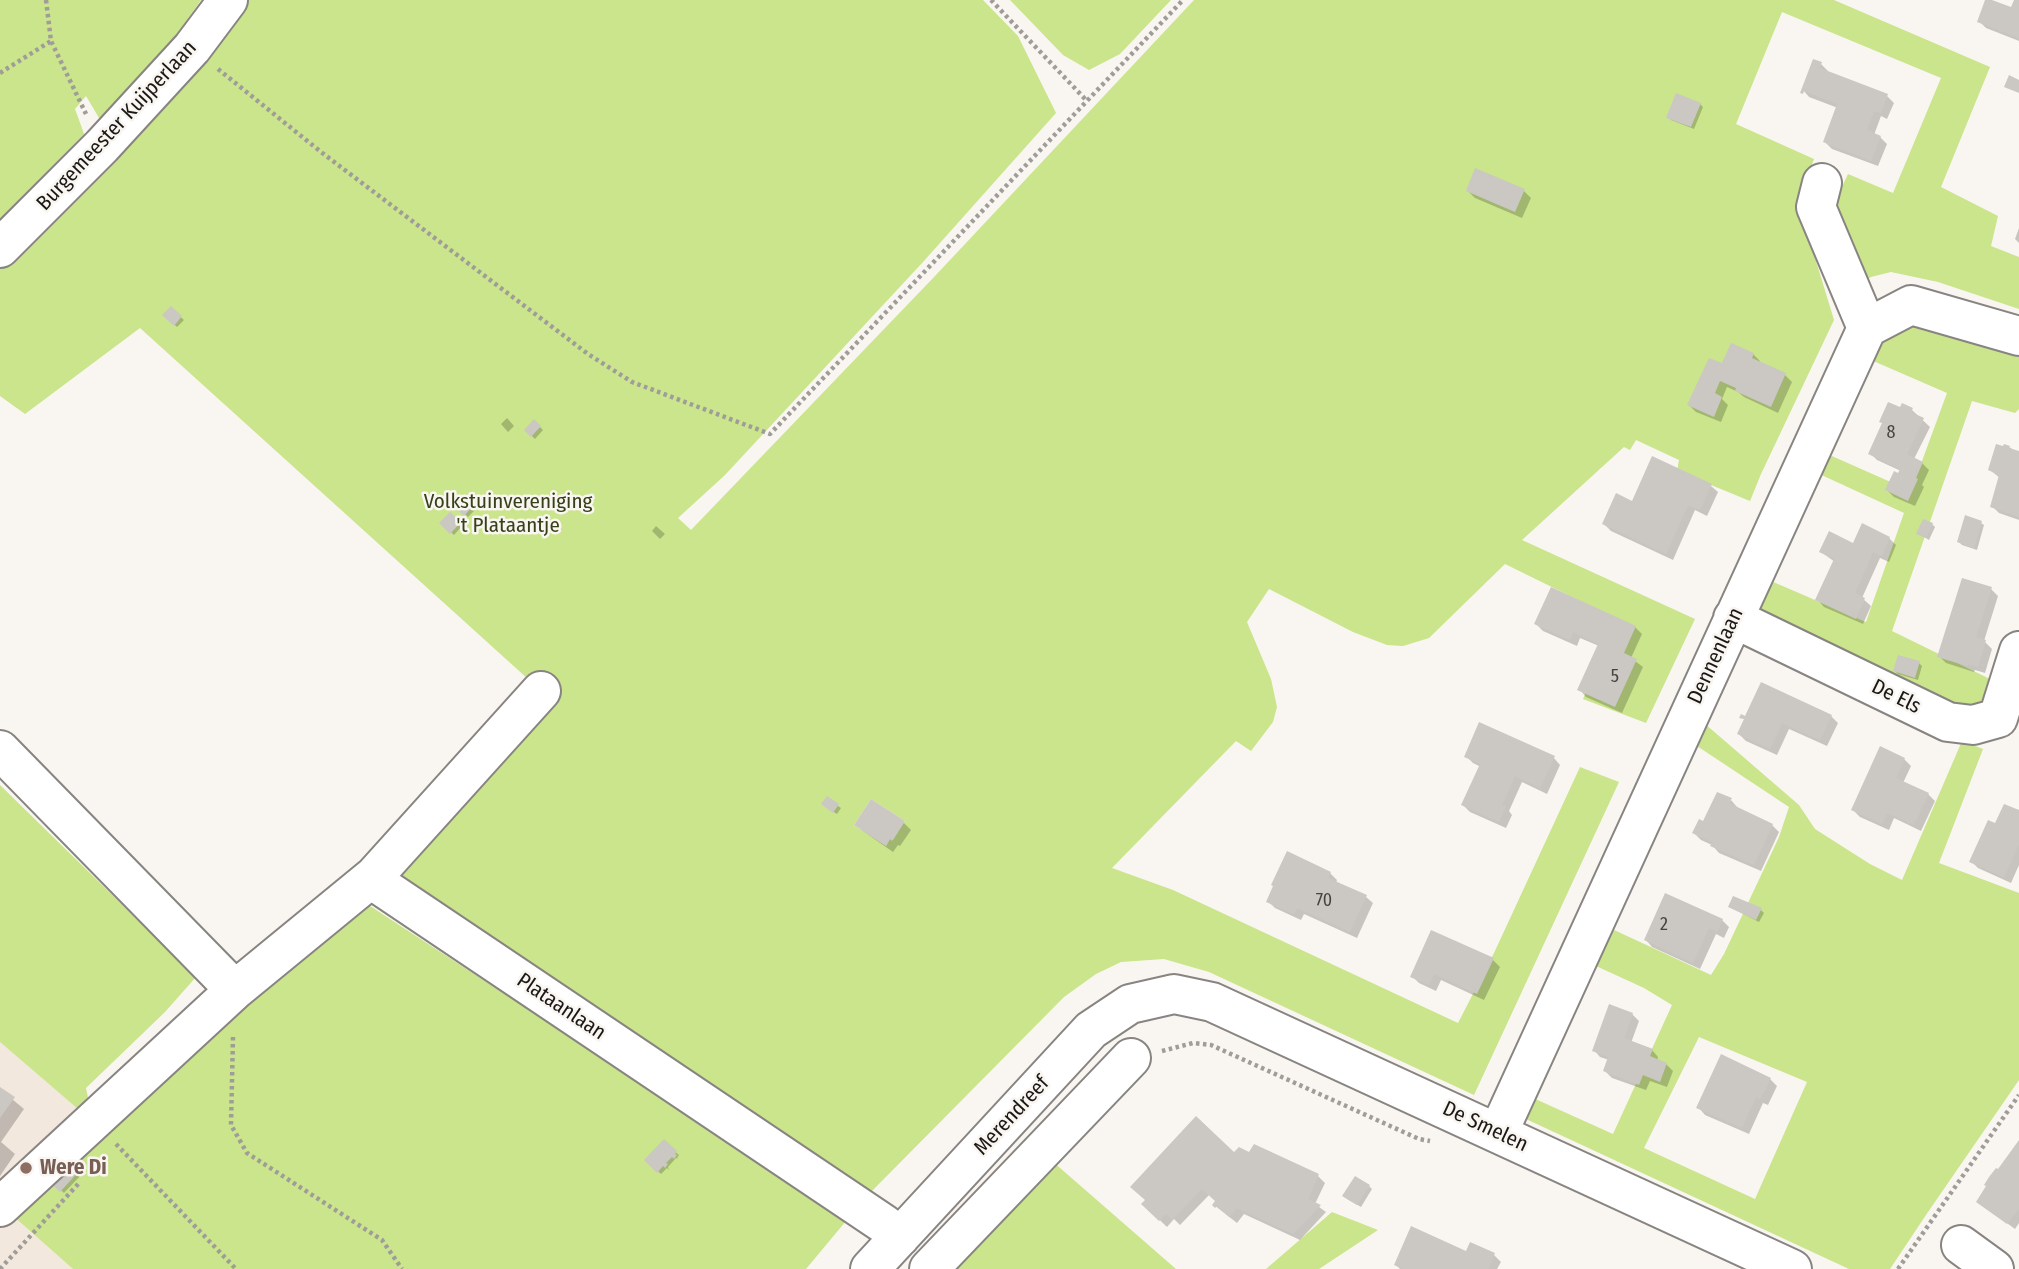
<!DOCTYPE html>
<html>
<head>
<meta charset="utf-8">
<style>
  body { margin:0 }
  canvas { display:block; background:#f9f5f0 }
</style>
</head>
<body>
<canvas width="2019" height="1269"></canvas>
<script>
const g = document.querySelector('canvas').getContext('2d');
g.lineJoin = 'round';
function fillPath(path, color) {
  g.fillStyle = color;
  g.fill(path, 'evenodd');
}
function toPath(rows) {
  const path = new Path2D();
  for (const r of rows) {
    path.moveTo(r[0], r[1]);
    for (let i = 2; i < r.length; i += 2) path.lineTo(r[i], r[i + 1]);
  }
  return path;
}
function stroke(path, color, width, dash) {
  g.strokeStyle = color;
  g.lineWidth = width;
  g.lineCap = dash ? 'butt' : 'round';
  g.setLineDash(dash || []);
  g.stroke(path);
}
function drawText(font, color, halo, rows, align = 'center') {
  g.font = font + ' "Fira Sans Condensed",sans-serif';
  g.lineWidth = 5;
  g.setLineDash([]);
  g.textBaseline = 'middle';
  g.strokeStyle = halo;
  g.fillStyle = color;
  for (const [text, x, y, turn = 0] of rows) {
    g.save();
    g.translate(x, y);
    g.rotate((+turn || 0) * Math.PI / 180);
    g.textAlign = isNaN(turn) ? turn : align;
    if (halo) g.strokeText(text, 0, 0);
    g.fillText(text, 0, 0);
    g.restore();
  }
}
fillPath(toPath([
  [0,1042,93,1122,12,1215,73,1269,0,1269]
]), '#f2e8de');
fillPath(toPath([
  [0,0,201,0,146,78,102,123,86,96,75,109,87,142,0,231],
  [244,0,983,0,1018,36,1056,113,923,262,725,475,678,518,691,530,935,276,1194,0,1834,0,1990,67,1941,187,1998,216,1991,246,2019,257,2019,309,1938,282,1891,272,1871,277,1856,286,1830,212,1848,174,1893,193,1941,78,1782,12,1736,124,1814,159,1796,209,1809,238,1834,320,1761,474,1750,501,1677,471,1679,460,1636,440,1630,450,1624,447,1522,540,1695,619,1646,723,1583,699,1617,619,1505,564,1429,638,1403,646,1387,645,1353,632,1269,589,1247,622,1271,679,1277,707,1273,722,1251,751,1236,741,1112,868,1173,890,1458,1023,1494,953,1580,767,1619,782,1474,1095,1209,972,1164,959,1121,962,1096,974,1064,997,866,1197,401,875,445,828,549,698,140,328,25,414,0,396,0,267,186,74],
  [871,799,905,821,893,840,890,839,886,846,854,825],
  [1010,0,1171,0,1120,54,1089,70,1063,55],
  [1908,315,2019,352,2019,409,2015,413,1972,401,1892,631,1992,680,1979,715,1757,612,1771,581,1866,622,1904,513,1815,472,1825,453,1911,491,1947,393,1864,357],
  [1704,723,1799,805,1815,829,1870,864,1902,880,1962,741,1983,749,1939,863,2019,893,2019,1080,1928,1212,1890,1269,1849,1269,1513,1113,1522,1093,1613,1134,1672,1005,1644,988,1596,966,1612,929,1711,975,1724,954,1779,837,1789,807,1694,744],
  [1699,1037,1807,1082,1755,1199,1644,1148],
  [0,785,196,977,165,1012,86,1088,93,1122,0,1042],
  [364,902,630,1076,846,1221,806,1269,73,1269,12,1215,106,1120],
  [1036,1147,1176,1269,919,1269],
  [1332,1212,1378,1230,1319,1269,1266,1269]
]), '#cae58c');
fillPath(toPath([
  [2016,0,2019,0,2019,41,1986,28,1979,21,2012,10],
  [1821,64,1828,71,1827,73,1887,96,1894,103,1887,119,1881,116,1874,135,1880,137,1887,144,1878,166,1832,149,1825,142,1838,108,1809,97,1803,90],
  [1700,104,1703,107,1694,129,1671,120,1668,117],
  [1468,191,1524,191,1531,198,1522,218,1475,198],
  [2019,228,2019,243,2015,239],
  [171,308,184,320,177,327,165,315],
  [1753,354,1760,361,1759,363,1785,375,1792,382,1778,413,1744,397,1738,392,1727,387,1722,399,1728,405,1721,422,1696,412,1689,405],
  [1901,410,1912,410,1930,427,1914,459,1922,463,1929,470,1922,485,1924,487,1915,506,1894,497,1887,490,1901,471,1877,460,1870,453],
  [507,418,514,426,508,432,501,424],
  [534,421,543,430,535,439,526,430],
  [2009,447,2019,453,2019,520,1999,513,1992,506,2000,478,1990,470],
  [1711,486,1718,492,1707,516,1695,510,1673,560,1611,531,1604,524,1632,503],
  [465,498,476,509,468,517,457,506],
  [450,514,462,526,454,535,442,523],
  [1981,523,1984,525,1977,550,1962,545,1959,542],
  [1932,524,1935,527,1929,540,1918,533],
  [656,526,665,534,660,539,652,531],
  [1889,538,1896,545,1889,562,1880,558,1862,598,1871,606,1863,624,1824,607,1818,600,1835,562,1821,552],
  [1991,589,1998,596,1984,641,1992,649,1985,673,1975,670,1974,672,1946,663,1939,656],
  [1536,624,1635,627,1642,634,1631,658,1643,667,1622,713,1586,697,1580,690,1599,646,1580,638,1577,646,1543,631],
  [1919,663,1922,666,1918,680,1898,674,1895,671],
  [1761,685,1831,716,1838,723,1827,746,1789,729,1777,755,1746,741,1739,734],
  [1466,756,1554,758,1560,765,1547,794,1522,782,1509,811,1512,815,1506,828,1470,812,1463,805,1481,767,1473,763],
  [1904,759,1911,766,1903,783,1928,794,1935,801,1921,831,1894,818,1889,830,1860,817,1853,810],
  [1731,800,1737,807,1737,809,1772,825,1779,832,1761,871,1719,853,1712,845,1701,840,1694,833],
  [871,801,904,823,911,830,900,846,898,845,893,852,863,831,856,824],
  [838,806,841,808,837,814,826,807],
  [2019,812,2019,865,2011,883,1978,868,1971,861,1996,825],
  [1330,873,1337,880,1336,883,1366,897,1373,903,1357,938,1304,914,1301,920,1275,908,1268,901],
  [1730,907,1761,910,1764,913,1759,922],
  [1722,920,1729,927,1724,938,1716,934,1700,969,1652,947,1646,940],
  [1493,960,1500,967,1484,1000,1441,980,1436,991,1419,983,1412,976],
  [1632,1014,1639,1021,1631,1043,1652,1050,1658,1057,1657,1061,1666,1064,1673,1071,1667,1087,1650,1081,1646,1090,1612,1078,1605,1071,1609,1060,1600,1057,1594,1050],
  [1770,1079,1777,1086,1768,1105,1763,1103,1749,1134,1705,1115,1699,1108],
  [0,1089,24,1109,1,1142,15,1154,0,1176],
  [664,1142,679,1155,677,1158,679,1159,676,1158,668,1167,669,1170,667,1168,661,1174,646,1160],
  [2019,1143,2019,1223,2015,1229,1978,1202],
  [1234,1154,1318,1176,1325,1183,1315,1204,1326,1212,1300,1240,1244,1214,1237,1223,1214,1205,1217,1201,1210,1194,1180,1225,1174,1219,1167,1227,1143,1204],
  [67,1158,83,1173,64,1193,48,1178],
  [1369,1186,1372,1189,1361,1207,1347,1199],
  [1494,1255,1501,1262,1497,1269,1400,1269,1396,1265]
]), '#0003');
fillPath(toPath([
  [1985,0,1992,0,2011,7,2014,0,2019,0,2019,38,1977,22],
  [1813,59,1822,62,1820,68,1888,94,1881,113,1874,111,1867,130,1881,136,1871,161,1823,142,1837,104,1804,91,1803,94,1800,93],
  [2009,75,2019,80,2019,93,2004,87],
  [1676,93,1701,103,1691,127,1666,118],
  [1475,168,1525,189,1515,212,1466,191],
  [171,306,182,316,174,326,162,315],
  [1731,343,1754,353,1752,358,1786,373,1771,407,1735,391,1736,388,1720,381,1715,393,1722,397,1714,417,1687,405,1709,358,1722,363],
  [1888,402,1900,407,1902,403,1913,408,1911,412,1924,418,1907,454,1923,462,1916,478,1918,479,1908,501,1885,490,1894,471,1898,473,1900,469,1868,454,1882,423,1879,422],
  [534,419,541,426,531,437,524,430],
  [1996,444,2003,446,2004,444,2010,446,2009,448,2019,451,2019,517,1990,507,1999,475,1988,470],
  [1652,456,1712,484,1700,510,1688,505,1666,554,1602,524,1616,493,1632,501],
  [465,496,474,505,464,516,454,506],
  [450,512,461,522,450,534,439,523],
  [1965,515,1982,521,1974,548,1957,542],
  [1923,519,1933,523,1926,538,1916,534],
  [1862,523,1890,537,1882,556,1873,552,1855,593,1865,598,1856,619,1815,600,1834,559,1819,552,1829,531,1853,543],
  [1962,578,1992,587,1976,637,1986,640,1978,667,1968,664,1967,666,1937,657],
  [1551,587,1636,626,1624,653,1637,659,1615,707,1577,690,1598,644,1573,632,1570,640,1534,624],
  [1898,655,1920,661,1915,678,1893,671],
  [1761,682,1832,715,1820,740,1782,723,1770,749,1737,734,1744,719,1739,718,1741,714,1745,716],
  [1479,722,1555,756,1540,788,1515,776,1502,805,1506,806,1499,822,1461,805,1480,764,1464,757],
  [1880,746,1905,758,1896,778,1929,793,1914,825,1887,813,1882,824,1851,810],
  [1717,792,1732,798,1729,803,1773,824,1754,865,1710,846,1712,842,1692,833,1699,819,1703,821],
  [827,796,839,804,833,813,821,804],
  [871,799,905,821,892,841,890,839,886,846,854,825],
  [2004,804,2019,810,2019,844,2004,877,1969,862,1988,820,1995,823],
  [1287,851,1331,872,1328,878,1367,895,1350,932,1297,908,1294,914,1266,902,1273,886,1271,885],
  [1665,893,1723,919,1717,932,1709,928,1693,963,1644,940],
  [1733,896,1762,908,1756,920,1728,907],
  [1431,930,1494,958,1477,994,1434,974,1429,985,1410,977],
  [1609,1004,1633,1013,1624,1038,1653,1049,1650,1056,1667,1063,1660,1082,1643,1075,1639,1085,1603,1071,1608,1057,1592,1051],
  [1721,1054,1771,1078,1760,1099,1756,1097,1742,1128,1696,1108],
  [0,1087,15,1097,0,1118],
  [1196,1116,1234,1152,1239,1147,1249,1152,1254,1144,1319,1174,1308,1199,1321,1205,1293,1234,1237,1208,1229,1217,1217,1206,1215,1208,1212,1205,1215,1201,1202,1189,1172,1220,1166,1214,1159,1221,1141,1204,1145,1200,1130,1187],
  [664,1139,677,1151,675,1154,677,1155,674,1159,672,1157,666,1163,668,1164,665,1168,663,1166,657,1173,644,1160],
  [2019,1140,2019,1209,2007,1224,1976,1202,1986,1186,1984,1185,1989,1177,1996,1168,1998,1169],
  [67,1155,81,1169,60,1192,45,1178],
  [1355,1176,1370,1185,1357,1205,1342,1196],
  [1411,1226,1466,1251,1470,1242,1495,1253,1488,1269,1403,1269,1394,1265]
]), '#cbc7c3');
const minor = toPath([
  [1822,183,1816,207,1867,328],
  [0,248,102,146,192,48,228,0],
  [1733,618,1948,722,1973,725,1998,718,2019,651],
  [0,750,235,990,374,876,375,882,884,1224,900,1237],
  [374,876,541,691],
  [1498,1133,1867,328,1911,305,2019,336],
  [0,1207,235,990],
  [1961,1245,1994,1269],
  [870,1269,1091,1030,1130,1004,1174,994,1212,1002,1792,1269],
  [929,1269,1131,1058]
]);
stroke(minor, '#888481', 42);
stroke(toPath([
  [46,0,51,41,86,114],
  [991,0,1087,101],
  [218,69,321,152,588,354,632,382,770,434,1183,0],
  [0,73,51,41],
  [233,1037,231,1125,247,1153,382,1240,402,1269],
  [1162,1051,1193,1043,1211,1045,1419,1139,1430,1141],
  [116,1144,236,1269],
  [0,1269,80,1182],
  [1898,1269,2019,1095]
]), '#a09d99', 4.5, [3.5, 3.5]);
stroke(minor, '#fff', 38);
for (const [x, y, r, color] of [
  [26,1168,7,"#8d6e63"]
]) {
  const dot = new Path2D();
  dot.arc(x, y, r, 0, 2 * Math.PI);
  g.fillStyle = color;
  g.fill(dot);
  stroke(dot, '#f9f5f0', 2.5);
}
drawText('18px', '#464441', null, [
  ["8",1891,433],
  ["5",1615,677],
  ["70",1324,901],
  ["2",1664,925]
]);
drawText('21px', '#191816', '#f9f5f0', [
  ["Burgemeester Kuijperlaan",117,126,-47],
  ["Dennenlaan",1716,656,-65],
  ["De Els",1896,697,26],
  ["Plataanlaan",561,1007,34],
  ["Merendreef",1012,1116,-47],
  ["De Smelen",1485,1127,25]
]);
drawText('21px', '#364119', '#f9f5f0', [
  ["Volkstuinvereniging",508,502],
  ["'t Plataantje",508,526]
]);
drawText('bold 21px', '#785e54', '#f9f5f0', [
  ["Were Di",40,1168]
], 'left');
</script>
</body>
</html>
